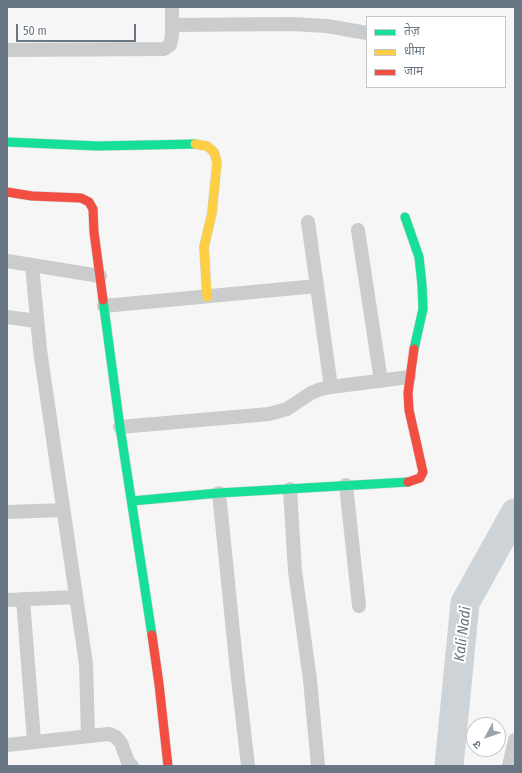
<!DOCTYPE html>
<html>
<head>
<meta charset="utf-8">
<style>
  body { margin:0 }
  #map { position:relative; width:522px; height:773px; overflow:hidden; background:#f6f6f6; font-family:"Fira Sans Condensed","Noto Sans Devanagari",sans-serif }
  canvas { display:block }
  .frame { position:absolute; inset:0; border:8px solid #697683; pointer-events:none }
  .legend { position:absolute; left:366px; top:16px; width:140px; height:72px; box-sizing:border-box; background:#fff; border:1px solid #c3c8cd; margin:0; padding:5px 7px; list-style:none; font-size:12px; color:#697683 }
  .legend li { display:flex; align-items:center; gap:8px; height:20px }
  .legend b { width:20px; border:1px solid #c3c8cd }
  .north { position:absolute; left:466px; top:717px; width:40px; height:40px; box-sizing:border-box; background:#fff; border:1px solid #c3c8cd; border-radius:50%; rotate:229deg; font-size:11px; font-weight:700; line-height:16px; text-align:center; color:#697683 }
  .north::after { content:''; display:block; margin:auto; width:14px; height:18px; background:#9aa3ab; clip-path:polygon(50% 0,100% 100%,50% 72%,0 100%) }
  .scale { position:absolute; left:16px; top:24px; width:120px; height:18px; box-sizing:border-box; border:2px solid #697683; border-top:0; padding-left:5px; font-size:12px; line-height:14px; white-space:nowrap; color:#697683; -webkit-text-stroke:3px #fff; paint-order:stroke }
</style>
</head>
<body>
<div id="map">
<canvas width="522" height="773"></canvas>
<div class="frame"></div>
<ul class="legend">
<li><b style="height:5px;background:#16e098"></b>तेज़</li>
<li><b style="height:5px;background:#ffcf43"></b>धीमा</li>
<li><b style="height:5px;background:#f24e42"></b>जाम</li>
</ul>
<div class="north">उ</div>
<div class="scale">50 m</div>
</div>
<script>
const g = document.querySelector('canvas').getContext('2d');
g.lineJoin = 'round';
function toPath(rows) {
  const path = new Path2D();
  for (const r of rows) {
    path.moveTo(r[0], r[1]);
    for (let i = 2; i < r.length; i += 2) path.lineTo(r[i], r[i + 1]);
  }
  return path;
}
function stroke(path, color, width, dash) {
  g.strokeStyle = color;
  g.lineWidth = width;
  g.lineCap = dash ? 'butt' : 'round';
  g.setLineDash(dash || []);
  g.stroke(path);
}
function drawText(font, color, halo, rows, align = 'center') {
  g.font = font + ' "Fira Sans Condensed",sans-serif';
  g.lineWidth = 4;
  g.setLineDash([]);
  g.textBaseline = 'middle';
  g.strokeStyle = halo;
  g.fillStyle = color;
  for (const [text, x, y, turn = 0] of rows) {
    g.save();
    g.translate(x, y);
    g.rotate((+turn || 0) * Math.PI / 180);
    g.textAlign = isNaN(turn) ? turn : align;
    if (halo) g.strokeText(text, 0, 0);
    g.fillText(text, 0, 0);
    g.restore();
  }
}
stroke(toPath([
  [449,766,465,603,515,513]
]), '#cdd3d7', 29);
const fast = toPath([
  [7,142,98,146,195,144],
  [405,217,419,257,422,285,423,309,414,349],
  [103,300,120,427,152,635],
  [132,501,219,493,408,482]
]);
const slow = toPath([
  [195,144,207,146,214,152,217,162,212,213,204,247,207,297]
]);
const jam = toPath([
  [7,192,32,196,81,198,89,202,93,209,94,232,103,300],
  [408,482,420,478,423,472,409,410,408,393,414,349],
  [152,635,159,684,168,766]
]);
stroke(fast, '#d3d4d4', 10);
stroke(slow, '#d3d4d4', 10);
stroke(jam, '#d3d4d4', 10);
stroke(toPath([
  [173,25,291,24,327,26,367,33],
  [7,50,164,49,170,45,172,36,172,7],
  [308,222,331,387],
  [358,230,381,381],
  [7,261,100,276],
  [32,265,40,350,86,664,88,735],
  [104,306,317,286],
  [7,317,37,321],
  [120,427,269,414,287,409,311,393,321,389,331,387,409,377],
  [346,485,359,606],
  [290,489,295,571,310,680,318,766],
  [219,493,236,661,248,766],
  [7,512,63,510],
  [23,599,34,741],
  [7,600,76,597],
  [7,745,109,734,116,737,121,743,128,762,132,766],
  [509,766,515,740]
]), '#cbcccd', 14);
stroke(fast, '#16e098', 9);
stroke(slow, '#ffcf43', 9);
stroke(jam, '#f24e42', 9);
drawText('italic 15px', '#65767f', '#fff', [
  ["Kali Nadi",463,634,-83]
]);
</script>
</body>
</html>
